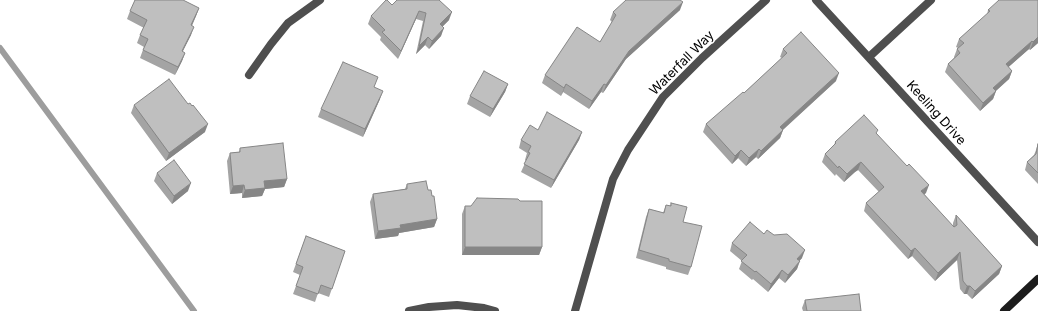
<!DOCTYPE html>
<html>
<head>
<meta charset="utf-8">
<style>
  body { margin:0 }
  canvas { display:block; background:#fff }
</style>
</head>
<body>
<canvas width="1038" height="311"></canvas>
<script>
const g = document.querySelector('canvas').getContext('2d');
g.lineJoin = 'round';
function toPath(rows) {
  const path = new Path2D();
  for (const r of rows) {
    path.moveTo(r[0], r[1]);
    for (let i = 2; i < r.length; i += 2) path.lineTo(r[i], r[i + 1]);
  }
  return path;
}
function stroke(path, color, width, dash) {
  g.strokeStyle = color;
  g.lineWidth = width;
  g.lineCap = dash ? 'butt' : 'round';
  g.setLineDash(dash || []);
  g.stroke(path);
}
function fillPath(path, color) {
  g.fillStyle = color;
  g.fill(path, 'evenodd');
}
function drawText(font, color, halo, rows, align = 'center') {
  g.font = font + ' Inter,sans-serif';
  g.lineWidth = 3;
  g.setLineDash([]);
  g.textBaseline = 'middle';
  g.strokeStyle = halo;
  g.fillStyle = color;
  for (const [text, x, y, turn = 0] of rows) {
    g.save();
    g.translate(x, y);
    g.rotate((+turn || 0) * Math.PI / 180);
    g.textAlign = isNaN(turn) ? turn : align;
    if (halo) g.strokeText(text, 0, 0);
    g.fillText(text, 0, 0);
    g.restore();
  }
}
stroke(toPath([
  [0,48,194,311]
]), '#9d9d9d', 6);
stroke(toPath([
  [816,0,1038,242],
  [869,57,931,0],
  [249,75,271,44,288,23,320,0],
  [409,311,429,307,457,305,484,308,495,311],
  [575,311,613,179,628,150,663,97,702,58,766,0]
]), '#4f4f4f', 8);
stroke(toPath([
  [1004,311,1038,279]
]), '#1c1c1c', 8);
fillPath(toPath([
  [397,0,449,20,443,26,441,36,429,49,425,45,416,54,423,21,416,19,398,59,380,40,381,37,368,24,371,16,392,5],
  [1038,0,1038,43,1030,50,1029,49,1008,67,1012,71,1009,79,996,91,993,99,980,111,945,72,948,64,954,58,954,57,957,49,958,48,956,47,959,39,987,15,988,10],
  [199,8,196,16,192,26,191,35,182,52,185,53,182,61,175,75,140,58,144,47,137,43,140,35,144,28,127,19,130,11],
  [680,10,626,59,603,93,601,92,589,109,563,92,561,96,542,83,545,75,600,42,612,22,610,20,613,12],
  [783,49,836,81,783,130,780,138,758,159,756,157,746,166,738,158,732,164,703,132,706,124,744,93,782,58,780,57],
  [508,84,505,92,490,117,467,104,470,96],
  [374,87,380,99,363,137,318,117,321,109],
  [188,104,205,132,166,161,131,113,134,105],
  [538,130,582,132,579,140,551,188,521,172,526,161,525,160,527,153,519,148,521,140],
  [877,134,926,193,924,194,953,227,953,223,956,215,1002,266,999,274,972,299,967,294,964,294,960,289,957,260,935,281,912,256,908,259,864,211,866,203,879,192,858,170,855,172,844,182,836,174,835,176,822,162,825,154,834,146,835,142],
  [1038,143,1038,184,1025,170,1027,162,1034,155,1036,150],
  [240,148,287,179,284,187,265,189,262,196,242,198,242,193,230,194,227,161,230,153,239,152],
  [157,173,188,191,172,204,154,181],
  [407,184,428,190,437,219,434,227,399,233,398,236,375,239,370,202,373,194,405,189],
  [671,203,683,222,691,267,688,275,666,269,666,267,636,258,646,217,649,209,663,213,666,205,670,206],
  [465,206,542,247,539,255,462,255,462,214],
  [764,234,802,258,799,261,797,269,785,283,779,278,768,292,753,279,752,280,739,269,742,261,730,251,732,243],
  [306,236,345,251,329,297,318,293,315,302,293,294,300,275,293,272],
  [805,300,861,311,803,311,802,308]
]), '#a4a4a4');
fillPath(toPath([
  [683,2,680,10,626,59,603,93,606,85,629,51],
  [199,8,196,16,188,33,191,25],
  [419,11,416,19,398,59,401,51],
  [452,12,449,20,437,32,440,24],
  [194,27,191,35,179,59,182,51],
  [444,28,441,36,429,49,432,41],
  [428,37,425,45,416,54,419,46],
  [1038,37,1038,43,1030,50,1033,42],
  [1032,41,1029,49,1003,72,1006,64],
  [185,53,182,61,175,75,178,67],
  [1012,71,1009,79,990,96,993,88],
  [839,73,836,81,777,135,780,127],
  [508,84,505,92,490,117,493,109],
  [566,84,563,92,561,96,564,88],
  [604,84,601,92,589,109,592,101],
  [383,91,380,99,363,137,365,129],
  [996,91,993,99,980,111,983,103],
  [208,124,205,132,166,161,169,153],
  [783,130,780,138,758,159,761,151],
  [582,132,579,140,551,188,554,180],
  [759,149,756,157,746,166,749,158],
  [741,150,738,158,732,164,735,156],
  [861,162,858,170,855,172,844,182,847,174,858,164],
  [287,179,284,187,265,189,262,196,242,198,245,190,264,181],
  [191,183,188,191,172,204,174,196],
  [244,185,242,193,230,194,233,186],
  [929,185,926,193,918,199,921,191],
  [437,219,434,227,399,233,398,236,375,239,378,231,400,225],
  [465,247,542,247,539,255,462,255],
  [915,248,912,256,908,259,911,251],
  [805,250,802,258,794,267,797,259],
  [960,252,957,260,935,281,938,273],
  [800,261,797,269,785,283,788,275],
  [1002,266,999,274,972,299,975,291],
  [782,270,779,278,768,292,771,284],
  [967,286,970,286,967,294,964,294]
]), '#868686');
const building = toPath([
  [135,0,183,0,199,8,191,25,194,27,182,51,185,53,178,67,143,50,148,39,140,35,147,20,130,11,135,0],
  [386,0,387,0,392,5,397,0,439,0,452,12,440,24,444,28,432,41,428,37,419,46,426,13,419,11,401,51,382,32,385,30,371,16,386,0],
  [626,0,680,0,683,2,629,51,606,85,604,84,592,101,566,84,564,88,545,75,577,27,600,42,616,15,613,12,626,0],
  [999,0,1038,0,1038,37,1033,42,1032,41,1006,64,1012,71,993,88,996,91,983,103,948,64,960,53,957,49,964,43,959,39,990,11,988,10,999,0],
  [801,32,839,73,780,127,783,130,761,151,759,149,749,158,741,150,735,156,706,124,743,92,744,93,787,53,783,49,801,32],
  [343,62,378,77,374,87,383,91,365,129,321,109,343,62],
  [484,71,508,84,493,109,470,96,484,71],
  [169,79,188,104,190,103,192,106,193,105,208,124,169,153,134,105,169,79],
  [547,112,582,132,554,180,524,164,530,153,528,152,531,146,521,140,530,125,538,130,547,112],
  [864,115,878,130,876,133,907,166,909,164,929,185,921,191,954,227,957,225,956,215,1002,266,975,291,970,286,967,286,963,281,960,252,938,273,915,248,911,251,866,203,884,187,861,162,858,164,847,174,839,166,838,168,825,154,836,143,835,142,864,115],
  [283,143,287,179,264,181,265,188,245,190,244,185,233,186,230,153,240,152,240,148,283,143],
  [1038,144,1038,173,1027,162,1036,154,1038,144],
  [174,160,191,183,174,196,157,173,174,160],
  [426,181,428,190,431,190,432,196,434,196,437,219,400,225,401,228,378,231,373,194,407,189,407,184,426,181],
  [477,198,518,199,520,201,542,201,542,247,465,247,465,206,471,206,477,198],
  [671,203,687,207,683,222,702,226,691,267,669,261,669,259,639,250,649,209,664,213,666,205,671,206,671,203],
  [750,222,764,234,767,230,774,235,787,234,805,250,797,259,800,261,788,275,782,270,771,284,756,271,755,272,741,261,747,255,732,243,750,222],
  [306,236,345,251,332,289,321,285,318,294,296,286,303,267,296,264,306,236],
  [859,294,861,311,807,311,805,300,859,294]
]);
fillPath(building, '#bfbfbf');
stroke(building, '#868686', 1);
drawText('13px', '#000', '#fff', [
  ["Waterfall Way",682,63,-45],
  ["Keeling Drive",936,113,48]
]);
</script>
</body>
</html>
